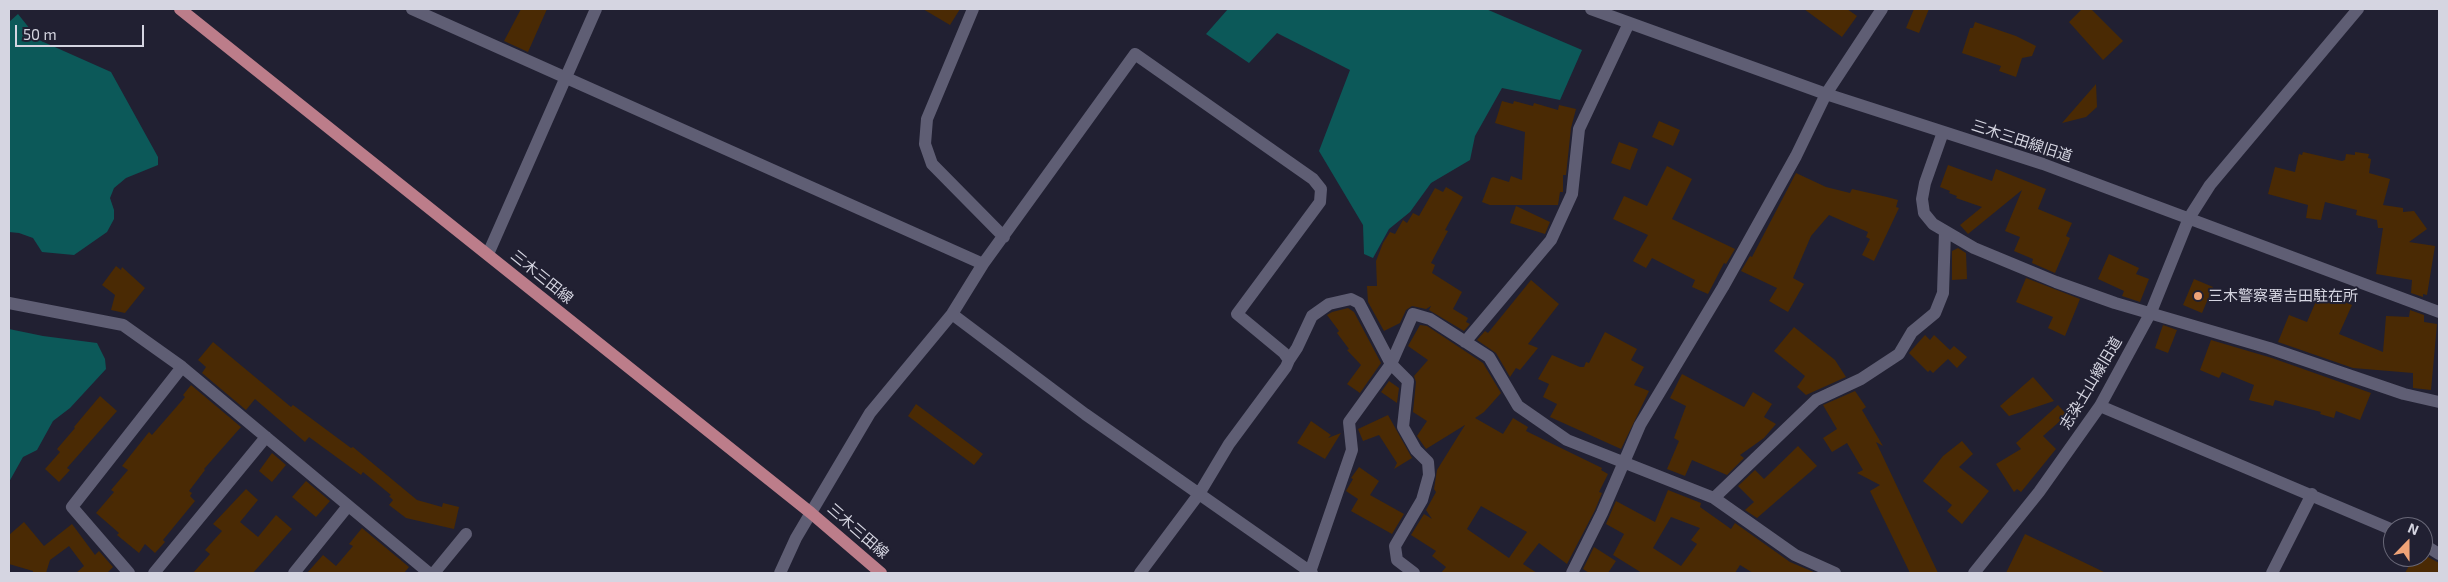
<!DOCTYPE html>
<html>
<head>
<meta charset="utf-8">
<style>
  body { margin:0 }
  #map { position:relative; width:2448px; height:582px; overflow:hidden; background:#212032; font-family:"Exo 2",sans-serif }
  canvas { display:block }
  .frame { position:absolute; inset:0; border:10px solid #d5d5e1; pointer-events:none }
  .north { position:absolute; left:2383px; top:517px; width:50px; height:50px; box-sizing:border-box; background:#212032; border:1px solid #696878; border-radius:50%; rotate:22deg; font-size:14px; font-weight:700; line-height:20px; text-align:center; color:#d5d5e1 }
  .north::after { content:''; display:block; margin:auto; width:18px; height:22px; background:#efa377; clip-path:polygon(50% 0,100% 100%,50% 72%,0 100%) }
  .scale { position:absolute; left:15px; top:25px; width:129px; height:22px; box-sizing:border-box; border:2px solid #d5d5e1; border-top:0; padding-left:6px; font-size:15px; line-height:18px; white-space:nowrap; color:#d5d5e1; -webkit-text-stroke:4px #212032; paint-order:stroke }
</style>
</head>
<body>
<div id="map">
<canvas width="2448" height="582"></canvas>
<div class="frame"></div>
<div class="north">N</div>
<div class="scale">50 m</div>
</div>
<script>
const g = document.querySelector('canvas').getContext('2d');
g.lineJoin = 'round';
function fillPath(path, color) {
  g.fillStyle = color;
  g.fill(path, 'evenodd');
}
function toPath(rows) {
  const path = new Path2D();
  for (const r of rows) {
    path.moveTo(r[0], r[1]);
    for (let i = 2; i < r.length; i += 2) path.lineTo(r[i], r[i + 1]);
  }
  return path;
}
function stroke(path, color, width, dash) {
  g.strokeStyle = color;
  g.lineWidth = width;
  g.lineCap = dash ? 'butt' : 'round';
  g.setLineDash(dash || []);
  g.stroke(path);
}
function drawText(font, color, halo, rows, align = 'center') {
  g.font = font + ' "Exo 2","Noto Sans JP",sans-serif';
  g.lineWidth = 4;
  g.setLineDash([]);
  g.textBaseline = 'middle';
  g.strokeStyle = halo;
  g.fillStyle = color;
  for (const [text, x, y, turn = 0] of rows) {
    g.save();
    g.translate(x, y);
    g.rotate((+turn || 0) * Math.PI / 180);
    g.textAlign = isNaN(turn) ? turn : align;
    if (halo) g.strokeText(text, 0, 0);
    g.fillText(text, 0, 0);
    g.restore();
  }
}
fillPath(toPath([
  [1228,9,1486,9,1582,50,1560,100,1502,88,1475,136,1470,160,1431,183,1410,212,1389,229,1373,258,1364,254,1363,225,1319,151,1350,70,1277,33,1249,63,1206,34],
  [18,14,30,29,30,36,111,72,158,157,158,165,126,178,114,188,110,198,114,210,114,219,107,232,74,255,42,252,33,238,19,233,9,232,9,22],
  [9,329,43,336,97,343,105,359,106,369,70,408,53,421,37,450,23,457,9,482]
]), '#0c5959');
fillPath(toPath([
  [521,9,547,9,528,52,504,41],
  [923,9,960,9,950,25],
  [1804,9,1847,9,1857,16,1842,37],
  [1914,9,1929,9,1919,33,1906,28],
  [2082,9,2091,9,2123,41,2103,60,2069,22],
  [1975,22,2016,36,2036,46,2032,56,2022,58,2016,77,1999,71,2001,66,1962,53,1970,28,1973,28],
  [2096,84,2097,107,2086,117,2062,123],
  [1502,101,1513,104,1514,101,1533,106,1534,103,1558,110,1559,105,1576,109,1571,128,1566,175,1563,175,1563,192,1560,192,1558,205,1490,205,1482,202,1491,178,1493,177,1509,182,1511,176,1522,180,1525,132,1495,123],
  [1659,121,1680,130,1673,146,1652,137],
  [1619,142,1638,149,1630,170,1611,163],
  [2303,152,2342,161,2345,160,2346,154,2355,155,2355,152,2369,154,2368,158,2371,159,2369,173,2390,179,2383,205,2403,208,2403,212,2414,211,2427,229,2409,242,2435,246,2427,295,2423,294,2423,297,2411,293,2412,280,2376,274,2383,228,2378,228,2377,220,2356,215,2357,210,2325,202,2321,220,2306,218,2308,205,2268,194,2275,167,2295,172,2299,154,2302,155],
  [1948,165,1992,181,1996,169,2046,189,2038,209,2072,223,2066,236,2070,238,2055,273,2032,263,2033,259,2014,251,2020,237,2005,231,2022,190,1968,234,1960,225,1982,207,1956,198,1957,196,1949,193,1950,191,1940,187],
  [1667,166,1692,179,1672,219,1735,249,1726,264,1724,263,1708,294,1692,287,1695,280,1652,258,1646,268,1633,261,1648,235,1613,219,1624,196,1647,206],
  [1796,173,1826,187,1850,193,1852,189,1887,197,1898,200,1896,207,1899,208,1874,261,1862,255,1870,239,1866,237,1868,232,1829,215,1811,236,1793,278,1804,284,1788,312,1769,301,1777,288,1741,271,1750,256,1752,257],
  [1446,187,1463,197,1445,230,1448,231,1431,263,1435,265,1432,273,1462,292,1453,309,1468,318,1466,322,1470,324,1464,331,1429,310,1431,306,1426,309,1412,306,1406,310,1400,323,1384,331,1368,302,1367,286,1377,286,1376,261,1383,243,1390,232,1395,234,1403,220,1407,223,1413,213,1419,216,1435,188,1443,192],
  [1516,206,1550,222,1545,234,1510,223],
  [1958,248,1966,253,1967,279,1952,280,1952,251],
  [2109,254,2139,268,2136,274,2149,279,2140,302,2122,296,2124,291,2098,279],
  [116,266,121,270,122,267,145,288,125,313,111,310,115,295,102,285],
  [2026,278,2080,299,2065,336,2048,328,2053,317,2016,302],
  [2194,279,2213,287,2202,313,2183,305],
  [1531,280,1559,304,1528,344,1538,348,1520,370,1516,368,1510,377,1496,353,1477,340,1485,331,1488,333],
  [2320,292,2352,305,2339,334,2383,352,2386,316,2409,317,2410,310,2424,315,2424,322,2437,324,2431,390,2413,388,2413,373,2353,368,2278,342,2289,315,2307,322],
  [1348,308,1354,312,1381,363,1360,393,1347,384,1361,365,1347,350,1349,349,1337,333,1339,331,1327,315,1332,312],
  [1420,325,1427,326,1483,363,1501,393,1484,412,1475,418,1503,434,1513,418,1528,427,1526,431,1602,468,1601,470,1608,474,1599,492,1602,493,1595,510,1567,564,1539,543,1523,564,1537,573,1441,573,1446,567,1432,556,1436,551,1411,535,1424,514,1432,519,1426,510,1436,492,1434,489,1437,470,1465,425,1426,449,1417,436,1427,421,1413,412,1416,382,1414,376,1428,360,1408,346],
  [1481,506,1527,532,1509,558,1467,529],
  [2163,325,2177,330,2168,353,2155,348],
  [1794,327,1835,360,1846,377,1806,395,1797,387,1805,376,1774,351],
  [1605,332,1637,349,1631,360,1644,367,1634,385,1649,391,1621,449,1550,417,1557,404,1543,397,1549,384,1538,379,1552,355,1580,367,1584,367,1586,362,1589,363],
  [1925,335,1930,340,1934,335,1950,350,1954,346,1967,357,1957,368,1948,359,1933,373,1930,370,1928,372,1909,353],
  [2211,340,2272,358,2371,393,2360,420,2336,411,2334,418,2320,414,2321,412,2275,400,2273,406,2249,400,2254,385,2222,372,2219,378,2200,370],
  [213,342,291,407,293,405,351,448,353,447,417,500,442,507,443,503,459,507,454,529,406,518,389,505,393,500,389,496,391,495,363,472,361,475,309,437,305,442,255,399,246,410,202,373,206,367,198,360],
  [1682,374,1744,407,1753,392,1772,404,1764,417,1776,424,1764,438,1740,455,1744,458,1727,475,1692,460,1685,476,1667,469,1679,441,1674,438,1686,406,1670,398],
  [2033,377,2054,401,2009,416,2000,406],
  [1389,381,1399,388,1397,403,1381,392],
  [191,385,241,427,204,469,205,470,189,491,192,493,190,496,195,501,163,540,165,542,155,553,145,544,139,553,117,535,119,533,96,513,114,492,111,490,128,470,122,466,149,432,152,435,185,397,183,395],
  [1855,391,1866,407,1862,410,1883,446,1876,442,1938,573,1910,573,1870,491,1880,485,1857,473,1863,470,1847,443,1832,452,1823,438,1837,429,1823,405],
  [100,396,117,411,67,468,70,470,59,482,45,469,60,452,57,449,75,428,74,427],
  [916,404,983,454,974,465,908,416],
  [2058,405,2067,415,2043,436,2056,449,2021,492,2017,489,2014,492,1996,464,2021,449,2016,443],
  [1388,415,1412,458,1394,469,1397,463,1379,435,1363,441,1358,429],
  [1311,421,1331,435,1328,438,1341,433,1325,459,1297,443],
  [1962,441,1973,454,1959,467,1989,491,1962,524,1947,511,1952,505,1923,481,1943,456],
  [1798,446,1817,466,1757,518,1745,510,1754,502,1738,486,1755,470,1764,479],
  [272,453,286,465,272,482,259,471],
  [1359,467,1379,481,1370,495,1404,514,1392,534,1351,511,1358,499,1346,491,1353,479,1351,478],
  [306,481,330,501,316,517,292,497],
  [246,489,258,500,240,522,258,537,276,515,292,529,253,573,193,573,210,554,205,550,222,531,213,524],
  [1668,490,1701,503,1700,507,1731,529,1735,523,1790,562,1816,573,1753,573,1740,565,1735,573,1642,573,1613,555,1624,534,1606,524,1616,501,1655,522],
  [1671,517,1700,528,1691,540,1697,544,1681,566,1653,548],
  [24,522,44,546,72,524,95,555,99,551,113,567,107,573,76,573,84,566,69,546,50,560,46,573,33,573,33,571,9,564,9,535],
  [362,528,409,567,404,573,307,573,323,555,336,566,353,546,349,544],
  [2025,534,2106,573,2006,573],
  [1594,547,1616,561,1608,573,1589,573,1583,569],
  [2414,557,2428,557,2439,563,2439,573,2405,573]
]), '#4a2a04');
stroke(toPath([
  [412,9,983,264],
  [973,9,927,119,925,144,932,164,1004,237],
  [1591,9,1826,94,2043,164,2439,312],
  [1943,132,1925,183,1922,199,1924,213,1933,224,1974,248,2056,282,2115,303,2269,348,2404,394,2439,402],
  [488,254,596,9],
  [9,303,123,325,182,367,429,573],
  [952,314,1085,414,1312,573],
  [1465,342,1551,240,1572,194,1579,129,1629,23],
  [1289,360,1297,348,1312,316,1329,304,1351,299,1359,303,1391,364,1408,381,1403,427,1416,450,1428,462,1429,475,1422,500,1395,546,1397,560,1414,573],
  [2100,406,2393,530],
  [1714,498,1816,400,1861,379,1899,354,1912,332,1935,313,1943,293,1945,231],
  [2423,544,2439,554],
  [1310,572,1352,450,1349,422,1391,364,1413,314,1430,319,1489,357,1518,406,1567,440,1714,498,1795,555,1835,573],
  [129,573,72,507,182,367],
  [154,573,266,437],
  [294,573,348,506],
  [434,573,466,534],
  [780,573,796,538,870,413,952,314,983,264,1135,54,1313,179,1321,189,1320,202,1237,314,1284,353,1289,360,1286,367,1229,444,1199,494,1140,573],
  [1572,573,1602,513,1640,425,1723,287,1796,156,1826,94,1882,9],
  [1974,573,2039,492,2100,406,2151,312,2189,218,2210,185,2358,9],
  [2272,573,2312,494]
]), '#5f5e74', 12);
stroke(toPath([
  [180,9,811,513,881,573]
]), '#bc7d8a', 12);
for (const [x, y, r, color] of [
  [2198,296,5,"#efa377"]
]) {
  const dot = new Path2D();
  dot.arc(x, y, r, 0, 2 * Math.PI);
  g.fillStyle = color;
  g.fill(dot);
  stroke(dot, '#212032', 2);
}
drawText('15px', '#d5d5e1', '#212032', [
  ["三木三田線旧道",2022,141,18],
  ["三木三田線",542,277,39],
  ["志染土山線旧道",2091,383,-59],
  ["三木三田線",858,531,41]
]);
drawText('15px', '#d5d5e1', '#212032', [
  ["三木警察署吉田駐在所",2208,296]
], 'left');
</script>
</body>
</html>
